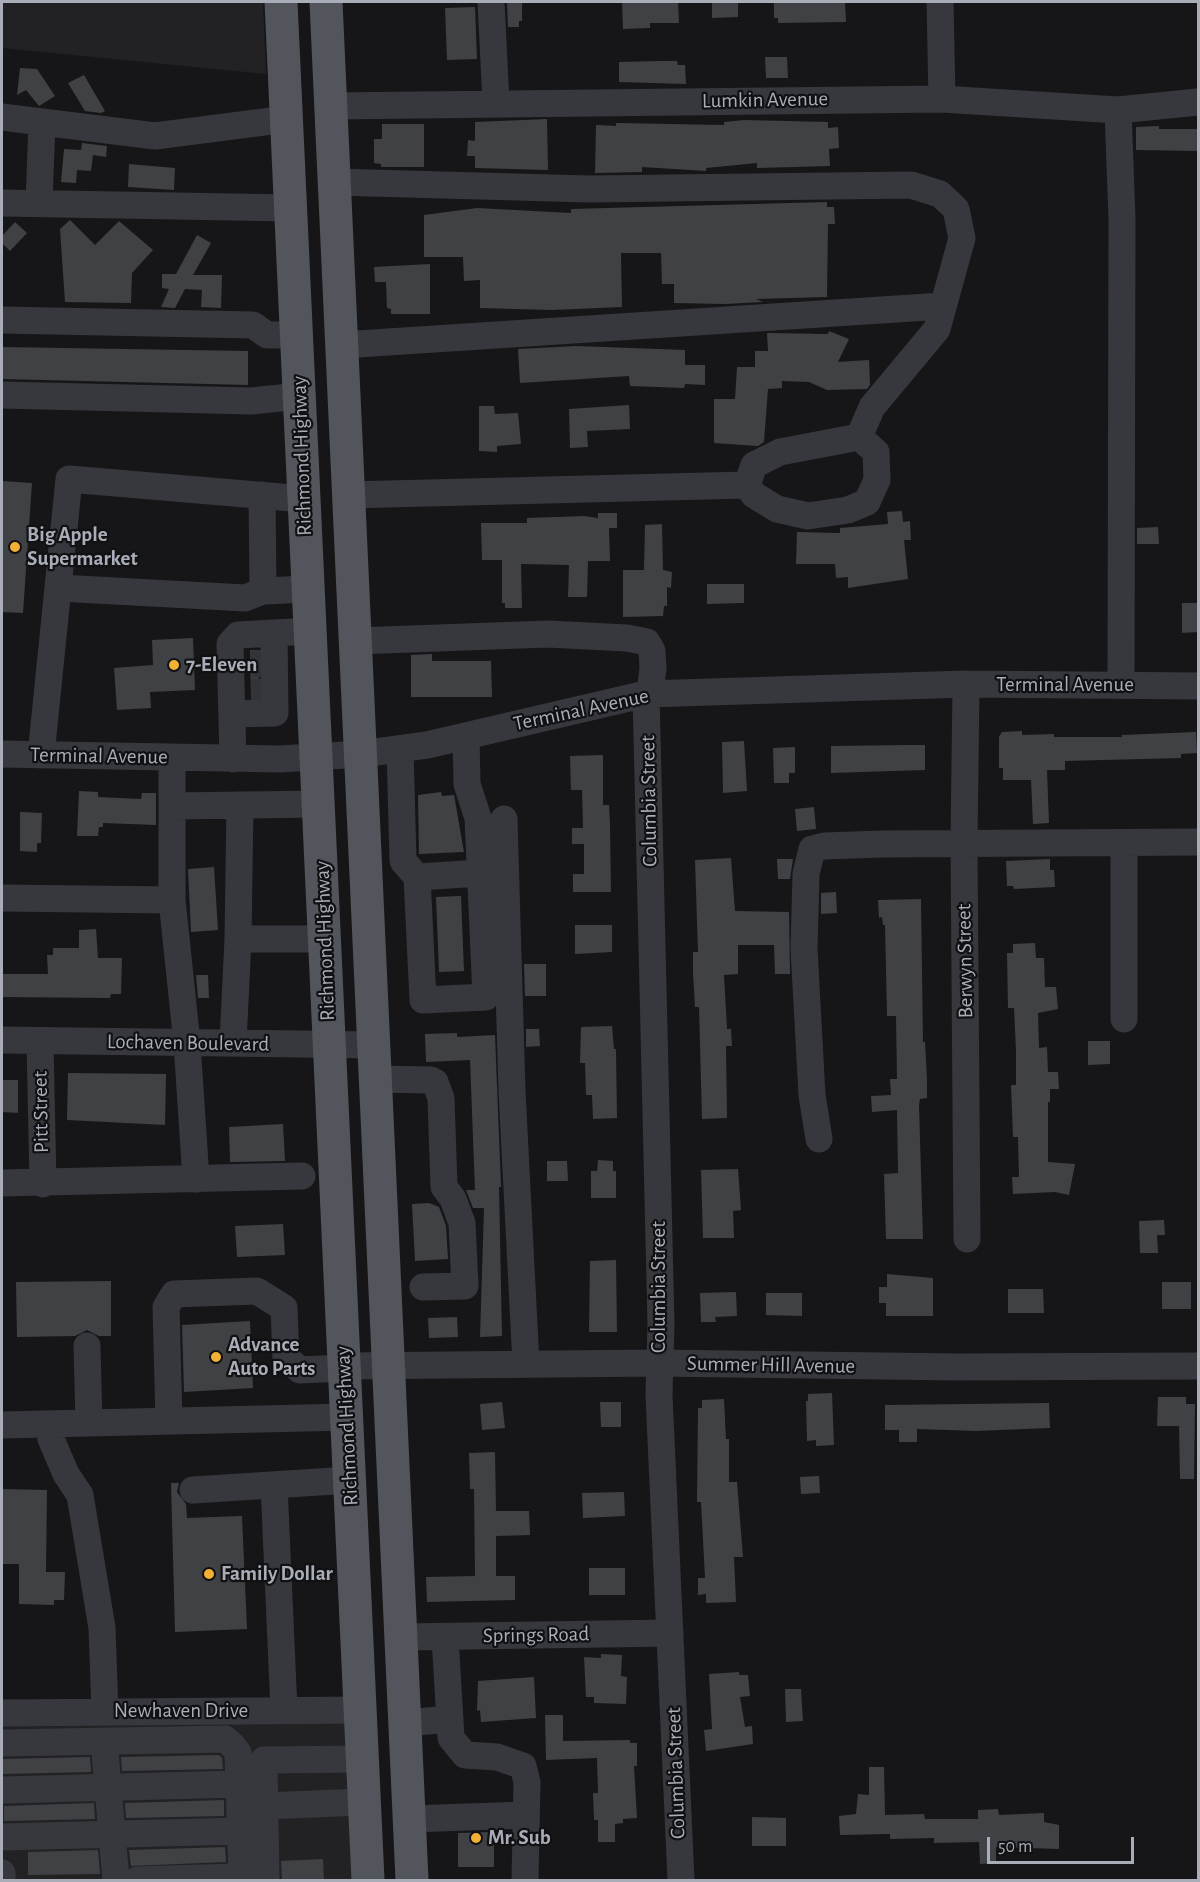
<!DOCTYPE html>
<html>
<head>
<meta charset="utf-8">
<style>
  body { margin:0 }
  #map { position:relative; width:1200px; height:1882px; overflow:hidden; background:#161618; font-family:"Alegreya Sans",sans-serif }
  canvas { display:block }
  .frame { position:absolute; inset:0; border:3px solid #a8adb8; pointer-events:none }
  .scale { position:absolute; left:987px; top:1837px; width:147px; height:27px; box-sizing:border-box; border:3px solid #a8adb8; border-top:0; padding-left:8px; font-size:18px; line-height:21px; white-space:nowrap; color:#a8adb8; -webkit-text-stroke:4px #111113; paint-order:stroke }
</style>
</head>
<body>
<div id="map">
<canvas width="1200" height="1882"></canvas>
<div class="frame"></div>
<div class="scale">50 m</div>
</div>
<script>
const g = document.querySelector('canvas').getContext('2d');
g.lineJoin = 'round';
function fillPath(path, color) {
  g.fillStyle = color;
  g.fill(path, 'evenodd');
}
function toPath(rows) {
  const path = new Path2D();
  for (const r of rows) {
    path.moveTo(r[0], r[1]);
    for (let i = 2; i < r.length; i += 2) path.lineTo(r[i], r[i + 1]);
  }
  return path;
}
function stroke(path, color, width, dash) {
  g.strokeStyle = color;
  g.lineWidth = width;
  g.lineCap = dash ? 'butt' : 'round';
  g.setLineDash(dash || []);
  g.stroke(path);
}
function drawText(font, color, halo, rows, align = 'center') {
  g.font = font + ' "Alegreya Sans",sans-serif';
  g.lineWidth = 4.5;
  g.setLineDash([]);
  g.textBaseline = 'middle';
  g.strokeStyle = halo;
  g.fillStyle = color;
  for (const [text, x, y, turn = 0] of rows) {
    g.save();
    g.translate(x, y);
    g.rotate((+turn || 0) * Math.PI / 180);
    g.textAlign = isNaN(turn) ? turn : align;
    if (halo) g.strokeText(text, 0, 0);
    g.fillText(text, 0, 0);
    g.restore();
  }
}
fillPath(toPath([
  [2,2,263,2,266,74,2,48],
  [361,1710,368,1880,2,1880,2,1713]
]), '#222225');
fillPath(toPath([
  [507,2,522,2,522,21,519,21,519,27,508,27],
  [622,2,678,2,679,23,650,23,650,28,623,29],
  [712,2,738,2,738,17,712,18],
  [774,2,845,2,846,22,778,23,778,18,774,18],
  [475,7,477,59,447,60,445,8],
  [765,57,787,57,788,78,766,78],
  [660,61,677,61,678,65,685,65,686,84,619,82,619,62],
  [20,68,37,69,55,96,39,106,26,90,17,95],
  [84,75,105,111,101,113,85,111,68,83],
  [547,119,548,170,475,168,475,156,467,156,468,140,475,141,475,122],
  [744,120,828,122,828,128,838,127,839,148,829,149,830,166,757,168,757,163,706,168,706,171,642,167,642,172,595,173,596,125,616,126,616,123,724,125,724,122],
  [382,124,424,124,424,167,381,167,381,164,374,163,374,139,382,139],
  [1159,126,1159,129,1198,129,1198,151,1136,150,1136,127],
  [82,143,107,146,106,157,93,155,91,171,77,170,76,183,61,182,64,149,81,150],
  [129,164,175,168,174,190,128,187],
  [827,202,827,207,834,207,835,224,828,224,827,297,756,299,763,302,725,304,674,303,674,284,662,284,661,253,621,253,622,307,552,310,480,308,480,280,464,281,463,257,424,257,424,215,477,208,571,213,571,209],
  [70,220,95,245,119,221,153,250,132,273,131,303,65,302,60,229],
  [15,222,27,233,10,251,2,243,2,236],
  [197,235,211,243,193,275,222,275,221,308,201,307,202,290,185,289,175,308,161,307,169,289,162,288,162,274,176,274],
  [430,264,430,314,391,314,391,309,387,308,386,282,375,282,374,267],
  [829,331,849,339,838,362,869,360,870,385,867,389,827,390,809,382,782,381,782,388,768,389,764,442,758,446,714,443,714,399,735,399,737,367,755,367,755,351,768,351,767,333,828,334],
  [577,346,685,350,685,365,705,365,705,385,685,384,684,388,630,386,629,376,520,383,518,349],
  [2,347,248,351,248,385,2,379],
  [629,405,630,429,587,431,588,447,570,448,569,409],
  [479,406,494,406,495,414,518,413,521,444,497,446,497,452,479,451],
  [2,481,32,483,23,613,2,612],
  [902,511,903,522,910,521,911,540,904,540,908,579,848,588,848,577,836,578,835,564,796,564,797,532,840,533,840,528,888,524,887,512],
  [598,513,617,513,617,528,609,528,610,561,588,561,587,597,568,597,569,565,521,564,522,608,505,608,505,603,502,603,502,560,482,560,481,523,527,523,527,518,584,516,598,518],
  [662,524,663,570,672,572,671,588,667,587,667,606,664,606,663,616,623,617,623,570,644,570,645,525],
  [1158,527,1159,544,1137,544,1137,528],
  [707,584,744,584,744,603,707,604],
  [1182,603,1198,603,1198,632,1182,633],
  [193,638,195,690,150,692,151,708,117,710,114,668,153,665,152,640],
  [250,650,258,650,259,698,251,698],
  [432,654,432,661,491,661,492,697,411,697,411,655],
  [1022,731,1022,735,1054,734,1054,737,1122,737,1122,735,1196,732,1197,753,1181,754,1181,758,1065,761,1065,770,1047,770,1049,823,1033,824,1031,780,1003,780,1003,768,999,768,999,737,1002,732],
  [744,741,747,791,723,793,722,742],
  [909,745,925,745,925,770,831,773,831,746],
  [795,747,795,773,789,773,789,783,774,783,773,748],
  [603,755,603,805,609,805,610,823,611,892,573,892,573,874,584,874,584,844,572,844,572,828,583,828,582,790,571,790,570,756],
  [79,791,98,792,98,797,141,799,142,793,156,793,156,825,103,823,103,827,99,827,98,836,77,836],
  [441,792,442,796,454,795,464,852,419,854,418,795],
  [814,807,816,829,797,831,795,809],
  [20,812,42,813,41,843,37,843,37,852,20,851],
  [731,858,735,911,789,912,790,974,775,974,774,945,738,945,738,974,724,975,727,1029,731,1029,732,1046,726,1046,727,1118,702,1119,699,1007,695,1007,693,973,693,952,698,952,695,860],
  [777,859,793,859,790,879,778,879],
  [1050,859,1050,870,1054,870,1055,887,1014,889,1013,886,1007,886,1006,861],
  [214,867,218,930,191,932,188,869],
  [836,892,837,913,821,914,821,893],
  [461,896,464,971,439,972,436,897],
  [921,899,923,1042,925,1042,927,1079,927,1098,920,1099,919,1105,923,1239,886,1239,884,1174,898,1173,897,1110,872,1112,871,1096,891,1095,890,1079,897,1079,896,1016,887,1016,885,925,883,925,882,917,879,918,878,900],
  [575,925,612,925,612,952,575,954],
  [96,929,98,958,122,958,121,994,111,994,110,998,2,997,2,974,48,974,47,955,53,955,53,948,79,948,79,930],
  [1035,943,1036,958,1044,958,1045,987,1056,987,1058,1009,1038,1013,1039,1048,1047,1047,1048,1072,1058,1072,1059,1089,1050,1089,1050,1102,1048,1102,1048,1162,1075,1164,1069,1195,1055,1192,1013,1194,1012,1177,1019,1177,1018,1137,1013,1137,1011,1085,1016,1085,1016,1051,1014,1008,1008,1008,1007,953,1013,953,1013,944],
  [524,964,546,964,546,996,525,996],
  [196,975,208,975,209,998,198,998],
  [612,1026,614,1049,616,1049,617,1118,593,1119,592,1095,586,1095,585,1063,580,1063,581,1027],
  [526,1029,539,1029,540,1046,526,1047],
  [457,1033,457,1037,495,1035,501,1187,499,1187,502,1336,480,1337,484,1208,473,1208,466,1190,475,1190,470,1060,426,1062,425,1034],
  [1088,1041,1110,1041,1110,1064,1088,1065],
  [68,1073,166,1074,165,1125,67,1120],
  [2,1080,18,1080,18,1113,2,1112],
  [283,1124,285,1161,230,1162,229,1127],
  [598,1160,613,1161,613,1171,616,1171,616,1198,591,1198,591,1171,597,1171],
  [547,1161,567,1161,568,1181,547,1181],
  [738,1169,741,1210,733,1211,734,1238,703,1238,701,1170],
  [429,1203,439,1207,446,1226,448,1259,415,1261,412,1204],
  [1164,1220,1165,1235,1157,1235,1158,1253,1140,1253,1139,1221],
  [283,1224,285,1255,237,1257,235,1226],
  [616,1260,617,1332,589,1332,590,1261],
  [887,1274,933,1278,933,1316,886,1316,886,1303,879,1303,879,1287,887,1287],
  [111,1281,111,1336,99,1336,87,1330,75,1336,17,1337,16,1282],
  [1162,1282,1191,1282,1191,1309,1162,1309],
  [1008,1289,1043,1289,1044,1313,1008,1313],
  [736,1292,737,1316,715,1317,716,1322,701,1322,700,1293],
  [766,1293,802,1293,802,1316,766,1315],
  [457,1317,458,1337,429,1338,428,1318],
  [250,1321,253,1388,184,1392,182,1325],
  [832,1393,834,1445,816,1446,816,1440,807,1441,806,1401,808,1401,808,1394],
  [1158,1397,1186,1397,1186,1404,1195,1404,1194,1479,1180,1479,1179,1426,1157,1426],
  [724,1399,726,1439,729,1439,729,1482,737,1482,743,1557,734,1557,736,1602,706,1603,706,1594,698,1595,698,1578,705,1578,701,1502,697,1502,698,1408,702,1408,702,1400],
  [502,1402,505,1428,482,1430,480,1404],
  [600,1402,621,1402,621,1427,601,1427],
  [1049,1403,1050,1428,976,1431,917,1429,917,1442,899,1442,899,1430,885,1430,885,1405],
  [495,1452,496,1511,529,1511,530,1535,496,1536,496,1576,515,1576,515,1600,427,1602,426,1577,475,1576,474,1489,470,1489,469,1453],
  [819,1476,820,1493,801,1494,800,1477],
  [171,1483,179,1483,177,1492,186,1504,187,1518,242,1516,247,1629,175,1632],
  [2,1489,47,1490,46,1572,65,1572,64,1600,54,1600,54,1605,19,1604,19,1564,2,1564],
  [624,1492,625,1516,583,1518,582,1493],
  [589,1568,625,1568,625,1595,589,1595],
  [601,1654,622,1655,621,1676,627,1677,626,1704,594,1703,594,1697,586,1697,584,1657,601,1658],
  [739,1672,739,1675,748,1675,750,1696,740,1697,745,1727,752,1726,753,1744,706,1751,704,1730,712,1729,709,1674],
  [534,1677,536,1718,481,1722,480,1710,477,1711,478,1681],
  [785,1689,801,1689,803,1721,786,1722],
  [545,1715,563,1715,563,1741,630,1740,630,1743,637,1743,637,1766,634,1766,637,1818,623,1819,623,1823,615,1824,615,1842,598,1842,598,1820,594,1820,593,1793,598,1793,597,1758,546,1760],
  [219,1755,222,1758,223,1769,122,1771,121,1757],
  [90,1757,91,1772,2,1774,2,1759],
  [869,1767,884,1767,885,1815,924,1814,925,1819,978,1819,978,1810,998,1809,999,1815,1044,1813,1044,1822,1059,1825,1059,1849,996,1847,996,1863,980,1864,979,1842,934,1843,934,1838,890,1839,890,1834,840,1835,839,1816,856,1814,858,1794,869,1795],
  [224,1800,224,1816,126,1818,125,1803],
  [94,1803,95,1819,4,1821,4,1806],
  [752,1817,786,1818,786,1846,752,1846],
  [494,1832,494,1867,458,1867,458,1833],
  [225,1847,226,1862,131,1866,129,1850],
  [98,1850,100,1874,28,1875,28,1852],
  [323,1859,324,1881,282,1881,281,1861]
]), '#404145');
stroke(toPath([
  [251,664,269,663],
  [251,692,271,692]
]), '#333438', 27, [27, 14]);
stroke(toPath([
  [491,2,496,103],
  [940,2,942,99],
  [331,106,942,99,1118,110,1198,102],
  [1118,110,1122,219,1121,685],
  [2,117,155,136,287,119],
  [334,182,589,189,911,185,940,194,956,209,962,238,937,329,872,407,859,437],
  [2,203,291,208],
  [39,203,42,122],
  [2,320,253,325,267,335,297,335],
  [342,345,943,306],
  [2,395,251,401,300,396],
  [859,437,876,452,877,480,867,502,848,510,808,516,777,509,754,495,747,485,754,465,780,452,859,437],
  [262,495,263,591,308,589],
  [348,495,747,485],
  [59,588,245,598,263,591],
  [355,641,548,634,627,638,647,642,652,651,653,668,650,693],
  [966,684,964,844,967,1239],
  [646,694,661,1324,659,1395,681,1880],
  [232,714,275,713,274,633],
  [400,749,403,861,417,877,423,1000,486,997,478,818,467,784,466,736],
  [2,754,280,759,361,754,427,745,646,694,966,684,1198,686],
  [41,755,69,479,304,499],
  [172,758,172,900],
  [233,759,230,644,238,635,311,631],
  [240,805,238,939,325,939],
  [172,806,320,804],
  [504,819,512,1091,526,1364],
  [417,877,481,873],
  [2,898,172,900,187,1043,196,1179],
  [1124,1019,1124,843],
  [2,1040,374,1045],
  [40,1041,43,1184],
  [233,1043,238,939],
  [375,1079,431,1080,435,1082,441,1098,444,1187,453,1199,462,1223,465,1286,423,1287],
  [819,1139,812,1095,804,949,806,874,812,849,824,846,882,844,1198,842],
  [2,1183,302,1176],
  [87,1346,89,1423],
  [344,1366,659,1363,957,1367,1198,1366],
  [169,1421,166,1307,174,1294,257,1291,284,1308,286,1358,300,1370,345,1368],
  [49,1424,51,1439,66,1474,80,1495,102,1628,105,1712],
  [2,1425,347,1417],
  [274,1485,284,1710],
  [193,1490,350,1480],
  [401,1637,670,1633],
  [445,1637,451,1738,465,1755,497,1757,523,1766,527,1782,525,1880],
  [2,1713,361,1710],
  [405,1723,450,1719],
  [104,1741,116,1880],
  [2,1743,225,1739,232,1745,238,1753,242,1874,236,1877,137,1880],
  [2,1790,239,1784],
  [265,1806,363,1802],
  [409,1819,526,1815],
  [2,1837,241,1831],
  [2,1873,2,1880],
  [266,1880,264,1760,363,1759]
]), '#37383d', 27);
stroke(toPath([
  [281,2,368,1880],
  [326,2,412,1880]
]), '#53555c', 33);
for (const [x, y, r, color] of [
  [15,547,6,"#f2b134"],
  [174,665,6,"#f2b134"],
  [216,1357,6,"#f2b134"],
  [209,1574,6,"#f2b134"],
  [476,1838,6,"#f2b134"]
]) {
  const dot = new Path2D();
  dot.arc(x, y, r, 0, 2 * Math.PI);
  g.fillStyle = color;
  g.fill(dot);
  stroke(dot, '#111113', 2);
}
drawText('21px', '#a8adb8', '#111113', [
  ["Lumkin Avenue",765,100,-1],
  ["Richmond Highway",302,456,-92],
  ["Terminal Avenue",1065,685],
  ["Terminal Avenue",581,710,-12],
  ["Terminal Avenue",99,756,1],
  ["Columbia Street",649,801,-91],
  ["Richmond Highway",325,941,-92],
  ["Berwyn Street",965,961,-91],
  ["Lochaven Boulevard",188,1043,1],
  ["Pitt Street",41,1112,-91],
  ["Columbia Street",659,1287,-90],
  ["Summer Hill Avenue",771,1365,1],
  ["Richmond Highway",347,1426,-93],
  ["Springs Road",536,1635,-1],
  ["Newhaven Drive",181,1711],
  ["Columbia Street",676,1773,-92]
]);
drawText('bold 21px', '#a8adb8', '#111113', [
  ["Big Apple",27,535],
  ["Supermarket",27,559],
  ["7-Eleven",186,665],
  ["Advance",228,1345],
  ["Auto Parts",228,1369],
  ["Family Dollar",221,1574],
  ["Mr. Sub",488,1838]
], 'left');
</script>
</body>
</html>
